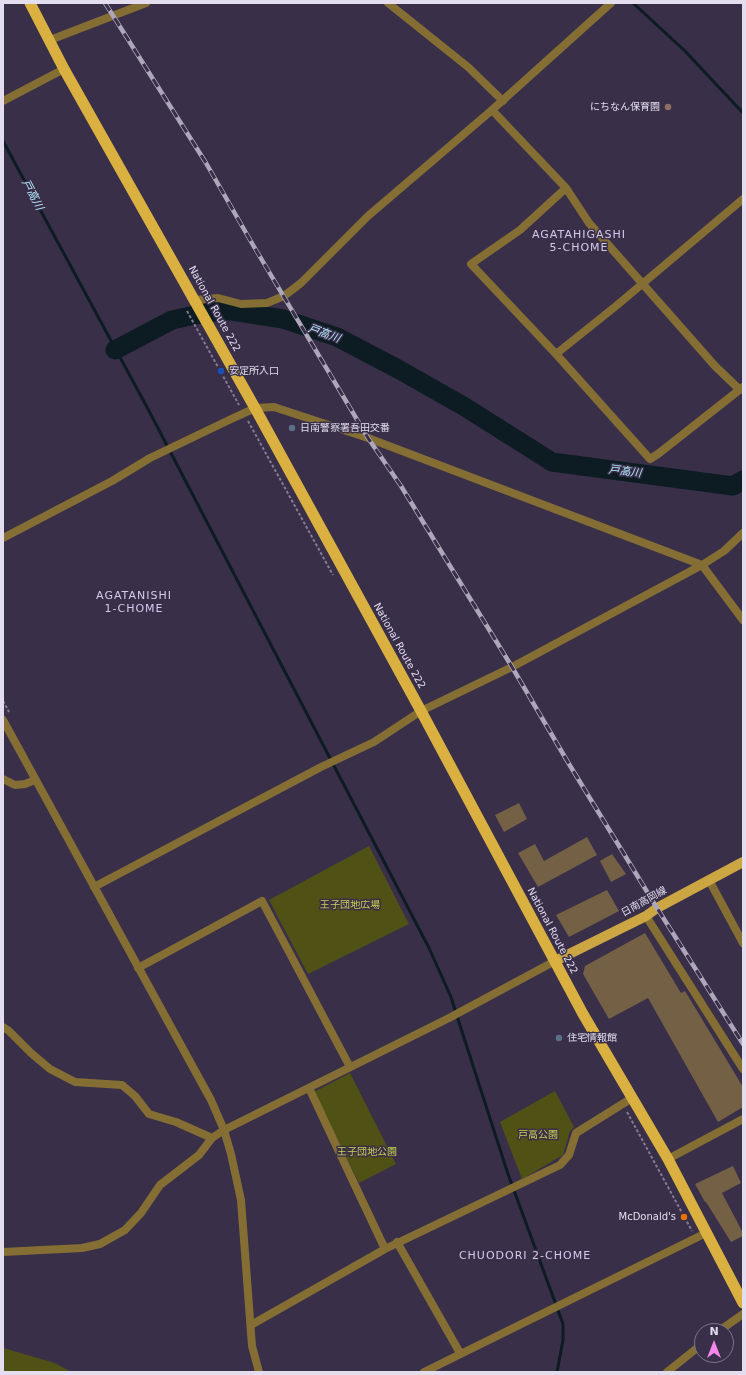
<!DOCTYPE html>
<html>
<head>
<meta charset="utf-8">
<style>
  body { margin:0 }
  #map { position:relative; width:746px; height:1375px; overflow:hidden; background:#392f49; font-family:"DejaVu Sans",sans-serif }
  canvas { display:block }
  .frame { position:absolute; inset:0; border:4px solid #e3ddee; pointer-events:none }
  .north { position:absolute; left:694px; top:1323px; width:40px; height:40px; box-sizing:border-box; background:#392f49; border:1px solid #7d758b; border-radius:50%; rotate:0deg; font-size:11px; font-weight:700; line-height:16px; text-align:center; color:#e3ddee }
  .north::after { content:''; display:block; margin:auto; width:14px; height:18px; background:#f688ed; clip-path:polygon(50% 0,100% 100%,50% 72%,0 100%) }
</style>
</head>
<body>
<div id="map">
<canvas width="746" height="1375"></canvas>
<div class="frame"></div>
<div class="north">N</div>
</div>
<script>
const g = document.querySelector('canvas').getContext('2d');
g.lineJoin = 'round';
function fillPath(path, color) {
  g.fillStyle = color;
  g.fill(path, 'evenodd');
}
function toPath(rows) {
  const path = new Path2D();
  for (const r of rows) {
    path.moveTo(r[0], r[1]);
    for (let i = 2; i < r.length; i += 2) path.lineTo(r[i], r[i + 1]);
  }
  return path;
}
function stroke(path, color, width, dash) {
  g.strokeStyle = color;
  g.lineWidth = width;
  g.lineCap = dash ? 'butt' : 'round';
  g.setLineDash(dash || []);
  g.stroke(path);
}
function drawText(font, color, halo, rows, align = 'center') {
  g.font = font + ' "DejaVu Sans","Noto Sans JP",sans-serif';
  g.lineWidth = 3;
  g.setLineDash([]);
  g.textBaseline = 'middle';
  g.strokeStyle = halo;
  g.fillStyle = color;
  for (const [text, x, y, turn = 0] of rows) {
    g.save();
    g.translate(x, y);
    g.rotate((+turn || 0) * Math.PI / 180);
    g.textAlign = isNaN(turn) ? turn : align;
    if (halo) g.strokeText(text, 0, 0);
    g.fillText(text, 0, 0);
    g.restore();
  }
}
fillPath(toPath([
  [369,846,409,924,308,974,269,900],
  [350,1073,396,1164,359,1183,314,1092],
  [555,1091,574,1127,570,1131,563,1155,522,1179,500,1122],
  [3,1348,55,1363,71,1372,3,1372]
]), '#4f5214');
stroke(toPath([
  [633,3,685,51,743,113],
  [3,141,148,409,429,948,451,997,456,1013,508,1174,563,1324,563,1340,557,1372]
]), '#0c1c22', 3);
stroke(toPath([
  [115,350,172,320,195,315,220,311,232,311,283,319,337,337,398,369,465,407,552,462,733,486,743,480]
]), '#0c1c22', 19);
fillPath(toPath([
  [519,803,527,819,504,832,495,815],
  [587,837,597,855,538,887,518,853,535,844,544,861],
  [612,854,626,874,611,882,600,861],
  [607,890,619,911,569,937,556,915],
  [645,933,681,993,685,991,743,1087,743,1107,718,1122,648,998,609,1019,583,974,585,966],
  [733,1166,741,1183,722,1193,743,1233,743,1236,731,1242,706,1202,705,1202,695,1184]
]), '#746045');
stroke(toPath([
  [187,311,239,405],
  [248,421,333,575],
  [3,701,9,712],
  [627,1112,692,1231]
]), '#847b91', 2, [3, 2]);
stroke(toPath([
  [388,3,468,67,503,101],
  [50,40,146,3],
  [3,101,64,69],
  [492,110,566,188,589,223,715,366,740,390],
  [566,188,520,230,471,264,556,354,650,459,658,454,743,387],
  [556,354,616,306,743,199],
  [3,538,112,481,150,458,227,421,255,408,274,407,368,438,702,565,743,620],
  [3,779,15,785,25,784,35,780],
  [709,880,743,943],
  [94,887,321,767,374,742,421,711,512,667,702,565,724,551,743,533],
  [646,916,743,1069],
  [138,968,262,901,350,1067],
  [3,1027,9,1031,31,1053,50,1069,75,1082,122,1085,135,1096,149,1114,176,1122,212,1138],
  [309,1088,385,1249],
  [668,1159,743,1119],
  [397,1242,460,1353],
  [3,1252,82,1248,100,1244,125,1230,141,1213,160,1185,199,1155,212,1138,224,1130],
  [251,1325,385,1249,560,1165,569,1155,576,1133,632,1098],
  [719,1331,743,1314],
  [424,1372,706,1233],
  [667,1372,702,1344]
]), '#846e33', 8);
stroke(toPath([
  [195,300,218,298,241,304,267,303,284,296,301,283,368,216,492,110,611,3],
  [3,720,177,1038,211,1100,224,1130,231,1154,241,1200,252,1346,259,1372],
  [224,1130,449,1018,555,961]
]), '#846e33', 8);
stroke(toPath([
  [555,961,646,916,657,908,743,862]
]), '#cba642', 10);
stroke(toPath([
  [30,3,64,69,255,408,421,711,583,1014,668,1159,743,1303]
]), '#dab140', 11);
const rail = toPath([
  [105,3,206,163,253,245,368,438,401,486,512,667,569,764,657,908,743,1044]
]);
stroke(rail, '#aea6ba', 4.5);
stroke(rail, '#392f49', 3, [9]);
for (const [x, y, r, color] of [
  [668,107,4,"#8d6e63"],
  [221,371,4,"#1a4fb4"],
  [292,428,4,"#5c6f8a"],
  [559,1038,4,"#5c6f8a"],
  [684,1217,4,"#e8710a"]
]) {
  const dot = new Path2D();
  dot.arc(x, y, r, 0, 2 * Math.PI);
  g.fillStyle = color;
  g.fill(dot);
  stroke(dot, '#392f49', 1.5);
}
drawText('10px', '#e3ddee', '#392f49', [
  ["にちなん保育園",660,107,"right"],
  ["安定所入口",229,371],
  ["日南警察署吾田交番",300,428],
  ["住宅情報館",567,1038],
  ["McDonald's",676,1217,"right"]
], 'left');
drawText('10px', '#e3ddee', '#392f49', [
  ["National Route 222",214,309,61],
  ["National Route 222",399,646,61],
  ["日南高岡線",644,902,-29],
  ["National Route 222",552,931,62]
]);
drawText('10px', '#c9d24e', '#392f49', [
  ["王子団地広場",350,905],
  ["戸高公園",538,1135],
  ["王子団地公園",367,1152]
]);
drawText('italic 11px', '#b3e8fc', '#392f49', [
  ["戸高川",32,195,62],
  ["戸高川",324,334,20],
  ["戸高川",625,472,7]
]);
g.letterSpacing = '1px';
drawText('11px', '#d6c9eb', '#392f49', [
  ["AGATAHIGASHI",579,235],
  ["5-CHOME",579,248],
  ["AGATANISHI",134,596],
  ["1-CHOME",134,609],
  ["CHUODORI 2-CHOME",525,1256]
]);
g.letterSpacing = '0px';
</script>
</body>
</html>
